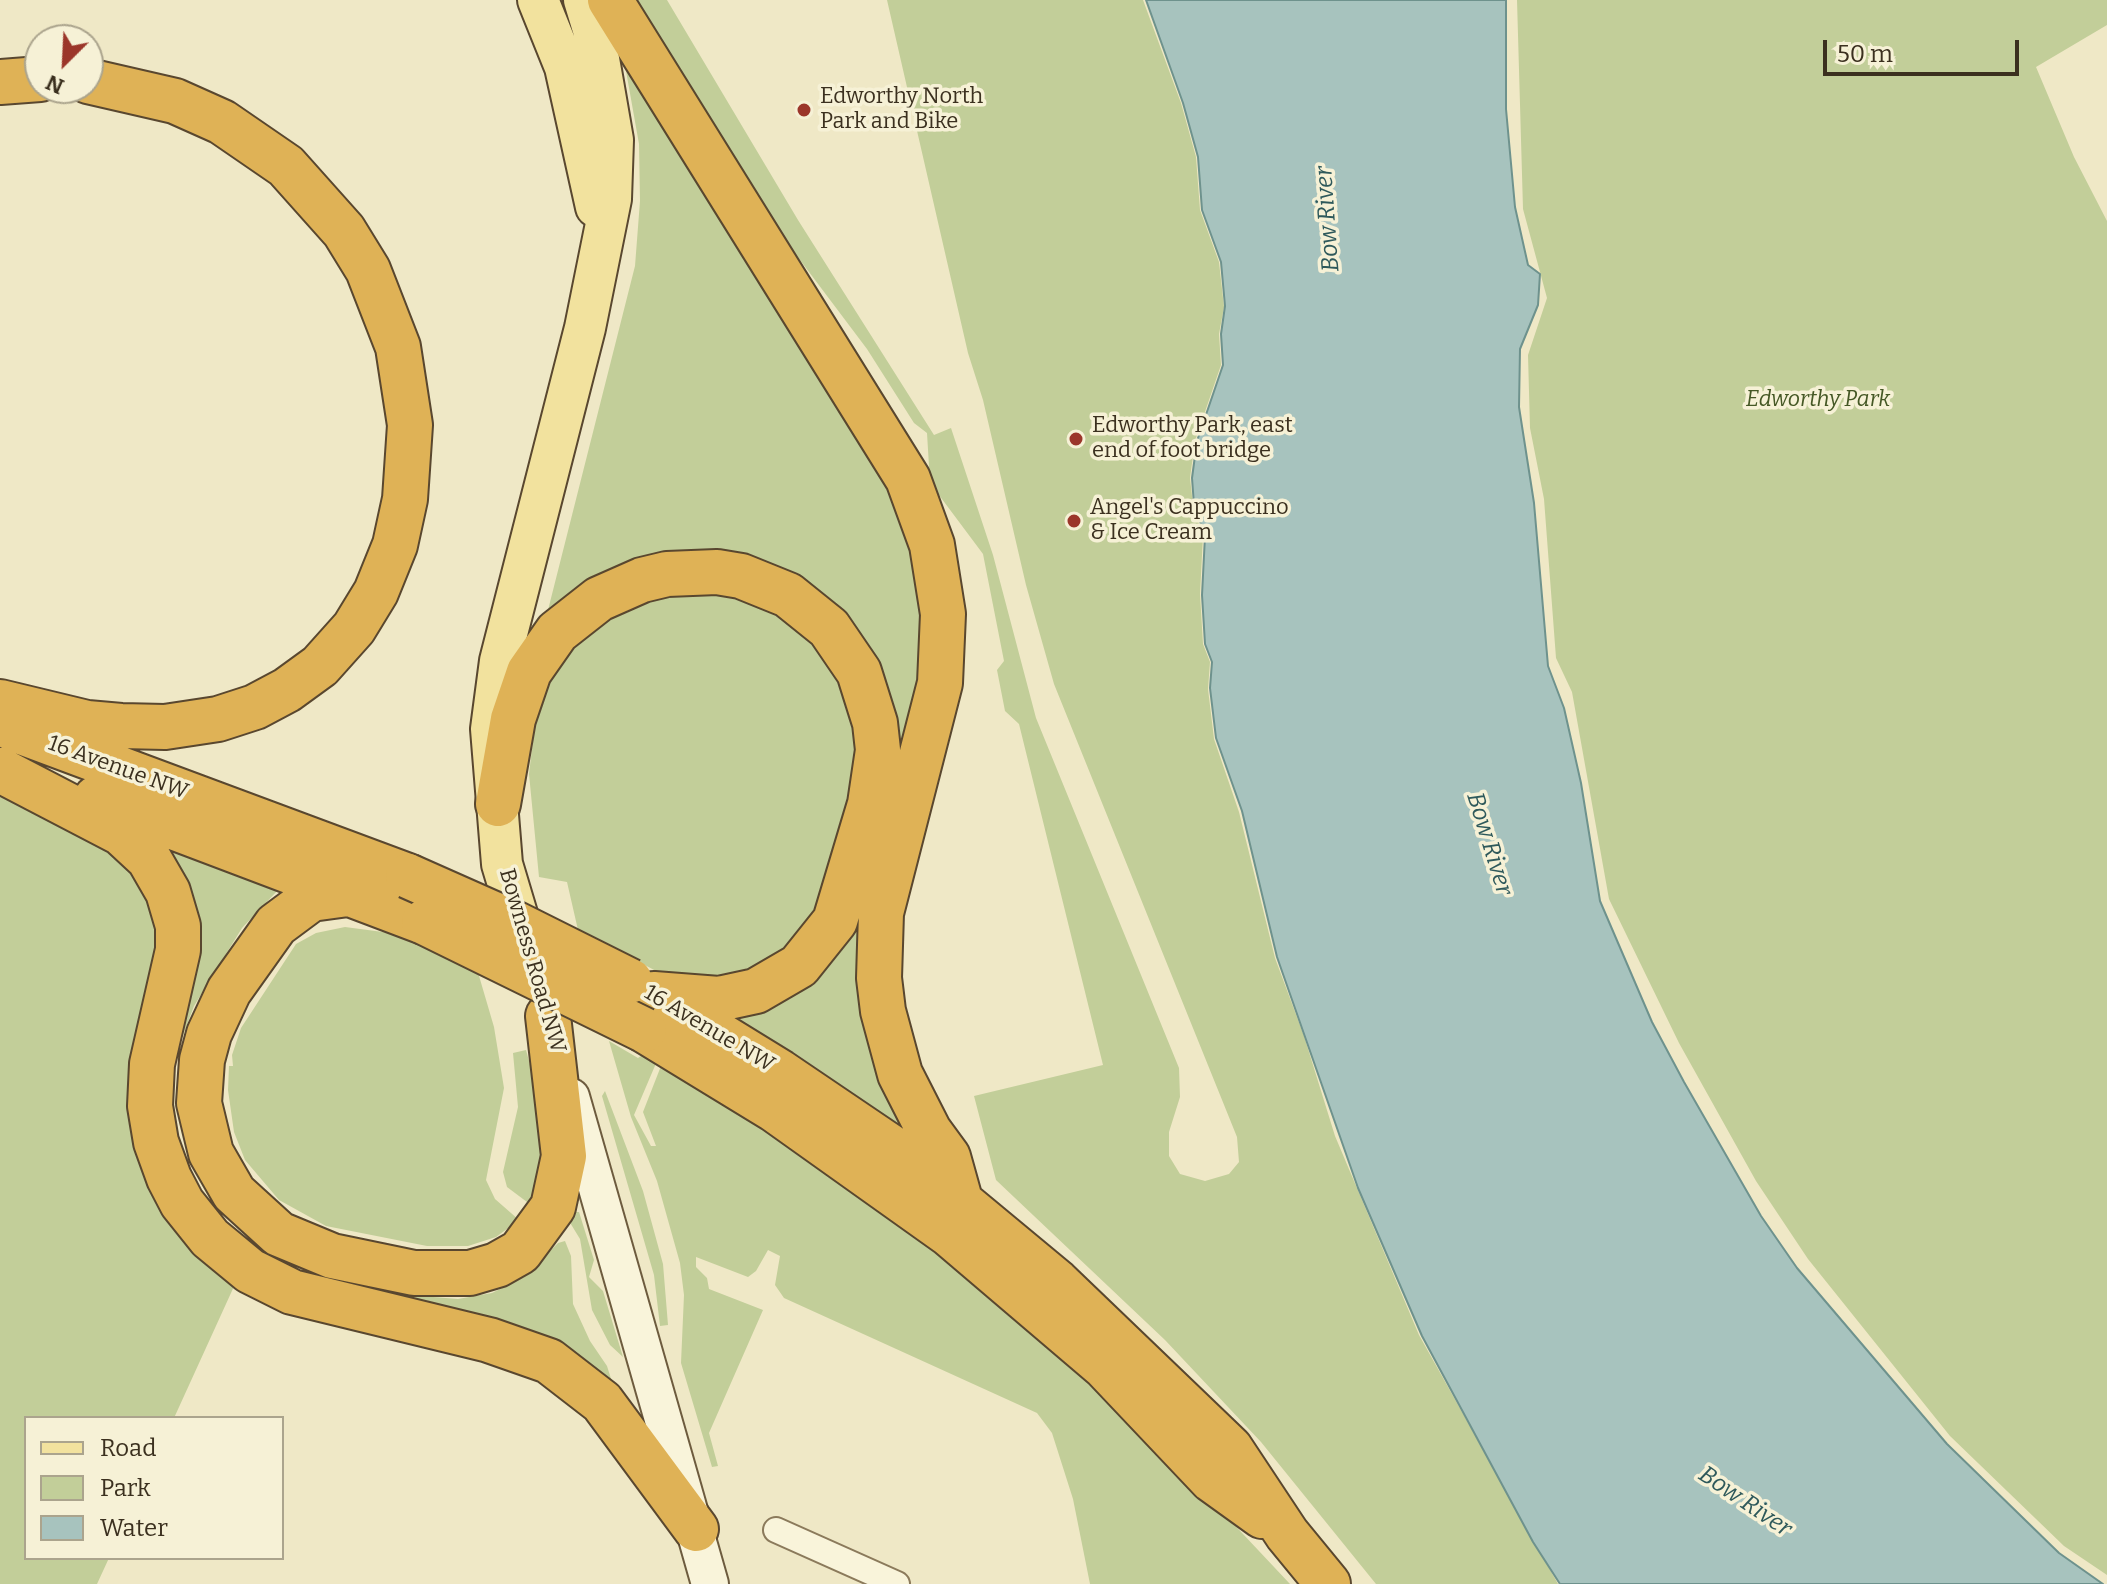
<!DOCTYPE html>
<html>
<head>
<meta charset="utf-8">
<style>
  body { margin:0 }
  #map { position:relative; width:2107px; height:1584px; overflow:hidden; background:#efe8c6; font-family:Bitter,serif }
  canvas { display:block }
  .legend { position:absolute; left:24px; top:1416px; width:260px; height:144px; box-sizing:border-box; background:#f6f1d6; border:2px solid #aba48d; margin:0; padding:10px 14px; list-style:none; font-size:24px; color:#3b301f }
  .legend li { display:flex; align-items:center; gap:16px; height:40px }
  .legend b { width:40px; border:2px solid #aba48d }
  .north { position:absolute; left:24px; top:24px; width:80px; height:80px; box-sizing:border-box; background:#f6f1d6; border:2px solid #aba48d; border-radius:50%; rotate:204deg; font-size:22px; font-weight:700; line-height:32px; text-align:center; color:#3b301f }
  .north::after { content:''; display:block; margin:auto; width:28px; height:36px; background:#9b362a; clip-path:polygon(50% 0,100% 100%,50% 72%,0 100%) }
  .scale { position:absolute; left:1823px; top:40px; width:196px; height:36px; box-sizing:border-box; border:4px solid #3b301f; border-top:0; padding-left:10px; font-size:24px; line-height:28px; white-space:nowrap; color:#3b301f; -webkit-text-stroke:6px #f6f1d6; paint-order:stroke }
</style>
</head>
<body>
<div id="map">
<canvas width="2107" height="1584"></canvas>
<ul class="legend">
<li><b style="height:10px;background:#f2e29e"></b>Road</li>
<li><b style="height:22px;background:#c2ce99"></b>Park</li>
<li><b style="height:22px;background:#a7c3be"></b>Water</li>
</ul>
<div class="north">N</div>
<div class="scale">50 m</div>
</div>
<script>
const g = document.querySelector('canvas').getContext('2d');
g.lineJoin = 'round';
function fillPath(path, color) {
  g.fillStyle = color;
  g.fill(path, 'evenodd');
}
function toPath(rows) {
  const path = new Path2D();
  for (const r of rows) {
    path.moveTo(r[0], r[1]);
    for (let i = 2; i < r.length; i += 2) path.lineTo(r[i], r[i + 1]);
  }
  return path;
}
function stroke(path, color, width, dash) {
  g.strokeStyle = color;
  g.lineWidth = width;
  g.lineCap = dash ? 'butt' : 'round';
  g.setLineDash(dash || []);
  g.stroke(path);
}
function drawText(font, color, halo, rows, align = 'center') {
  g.font = font + ' Bitter,serif';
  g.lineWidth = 7;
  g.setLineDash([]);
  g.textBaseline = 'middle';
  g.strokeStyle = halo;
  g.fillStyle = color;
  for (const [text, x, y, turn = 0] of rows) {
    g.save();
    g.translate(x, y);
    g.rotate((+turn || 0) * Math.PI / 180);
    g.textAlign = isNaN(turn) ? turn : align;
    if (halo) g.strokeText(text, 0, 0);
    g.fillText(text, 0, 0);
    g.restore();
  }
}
fillPath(toPath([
  [625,0,667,0,798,220,934,435,951,428,993,555,1036,718,1179,1068,1180,1097,1169,1132,1169,1156,1180,1174,1205,1181,1229,1174,1239,1162,1237,1137,1054,684,1026,585,983,400,968,353,887,0,1143,0,1181,103,1196,157,1200,210,1219,262,1224,307,1219,334,1221,365,1195,441,1190,478,1193,505,1203,536,1200,594,1203,644,1210,662,1208,689,1214,739,1239,812,1275,958,1304,1036,1335,1136,1419,1335,1558,1584,1376,1584,1261,1442,1165,1340,996,1180,974,1096,1103,1065,1019,724,1005,711,997,670,1004,661,983,554,930,483,927,433,914,423,867,349,742,183],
  [1517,0,2107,0,2107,25,2036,67,2074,157,2107,221,2107,1575,2064,1546,1950,1436,1808,1259,1756,1181,1679,1043,1609,899,1572,692,1556,658,1544,499,1530,428,1528,355,1547,298,1523,209],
  [623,54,887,477,919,565,926,662,897,769,774,568,547,614,635,266,640,201,639,144],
  [661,592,740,594,784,614,814,637,856,706,861,779,818,916,775,963,722,980,658,972,578,930,567,882,539,877,529,774,535,723,545,687,565,653,627,603],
  [0,794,134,863,160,930,133,1059,236,1282,174,1418,26,1418,26,1558,109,1558,97,1584,0,1584],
  [169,849,278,890,242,928,194,1006,182,1038,174,1037],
  [877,851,903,1129,900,1130,738,1024,735,1017],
  [345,927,398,934,477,969,494,1027,504,1088,486,1180,495,1199,519,1220,496,1237,468,1246,427,1246,326,1226,279,1200,245,1160,234,1132,228,1090,229,1066,233,1066,232,1055,241,1028,296,944,316,933],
  [609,1041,638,1058,644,1054,657,1061,634,1115,651,1146,656,1146,643,1112,661,1066,666,1064,878,1203,1046,1339,1196,1484,1290,1584,1090,1584,1073,1499,1052,1433,1037,1413,784,1298,775,1285,780,1256,768,1250,756,1271,748,1277,696,1257,696,1267,707,1278,709,1289,763,1310,709,1433,718,1466,712,1467,681,1363,684,1295,680,1263,657,1181,631,1117],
  [526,1050,547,1127,535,1201,527,1202,507,1187,503,1172,518,1107,513,1053],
  [605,1091,643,1191,663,1264,668,1325,660,1326,654,1275,602,1096],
  [575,1212,579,1212,594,1260,589,1277,603,1291,623,1357,610,1345,592,1310,580,1239,569,1221],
  [565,1241,571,1256,573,1304,590,1341,607,1366,613,1385,384,1293,458,1299,492,1293,524,1277,558,1243]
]), '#c2ce99');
const water = toPath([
  [1146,0,1506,0,1506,109,1515,207,1528,265,1540,274,1538,305,1520,349,1519,407,1534,503,1548,666,1564,708,1581,783,1600,901,1652,1022,1684,1082,1761,1216,1797,1268,1947,1444,2059,1553,2103,1584,1560,1584,1533,1542,1422,1336,1358,1188,1277,957,1242,811,1216,738,1210,688,1212,662,1205,644,1202,595,1205,536,1194,505,1192,478,1197,441,1223,365,1221,334,1225,306,1221,262,1202,210,1198,157,1183,103,1146,0]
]);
fillPath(water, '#a7c3be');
stroke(water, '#6e928d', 2);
const street = toPath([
  [776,1530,897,1584]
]);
const secondary = toPath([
  [571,1097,710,1584]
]);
const primary = toPath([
  [538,0,565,67,596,207],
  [528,951,502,864,491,729,500,661,585,328,611,199,613,140,595,36,584,0]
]);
const highway = toPath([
  [610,0,908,479,932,545,943,614,940,683,881,913,879,978,883,1011,900,1074,929,1131,948,1157,960,1200],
  [0,82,40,79],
  [0,702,87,723,121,726,165,727,218,719,255,707,287,690,320,666,354,628,376,592,395,545,405,499,410,425,398,347,368,270,344,231,286,166,222,122,175,101,88,81],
  [13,729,408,876],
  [0,770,121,833,149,859,168,892,178,926,178,950,152,1064,150,1106,156,1142,169,1178,182,1203,210,1238,250,1271,292,1292,489,1340,549,1361,602,1402,696,1529],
  [96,798,424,922],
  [498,804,513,719,529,672,557,632,599,599,642,580,667,574,717,572,741,576,788,595,829,628,859,672,875,723,878,750,870,804,835,921,799,966,756,991,719,999,654,994],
  [355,893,311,899,276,925,229,991,209,1034,202,1060,199,1103,211,1153,234,1193,279,1234,332,1256,414,1273,470,1273,497,1265,520,1252,553,1207,564,1156,548,1016],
  [663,1000,780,1072,910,1160,1057,1282,1230,1448,1287,1534,1328,1584],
  [644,1030,775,1110,949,1234,1105,1367,1212,1480,1262,1516]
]);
stroke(street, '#8b7a5b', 28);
stroke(secondary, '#6d5b3e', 40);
stroke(primary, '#59472f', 44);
stroke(highway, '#59472f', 48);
stroke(street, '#f9f4da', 24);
stroke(secondary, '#f9f4da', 36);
stroke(primary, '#f2e29e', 40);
stroke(highway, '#dfb256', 44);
const highwayBridge = toPath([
  [408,876,514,923,630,981],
  [424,922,644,1030]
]);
stroke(highwayBridge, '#59472f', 48, []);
stroke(highwayBridge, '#dfb256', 44);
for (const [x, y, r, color] of [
  [804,110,8,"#9b362a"],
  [1076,439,8,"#9b362a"],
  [1074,521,8,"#9b362a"]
]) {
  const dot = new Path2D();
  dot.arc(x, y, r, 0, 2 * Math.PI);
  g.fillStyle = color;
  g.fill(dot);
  stroke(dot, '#f6f1d6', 3);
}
drawText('22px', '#3b301f', '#f6f1d6', [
  ["Edworthy North",820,97],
  ["Park and Bike",820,122],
  ["Edworthy Park, east",1092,426],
  ["end of foot bridge",1092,451],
  ["Angel's Cappuccino",1090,508],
  ["& Ice Cream",1090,533]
], 'left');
drawText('italic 22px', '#455825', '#f6f1d6', [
  ["Edworthy Park",1818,400]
]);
drawText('22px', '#3b301f', '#f6f1d6', [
  ["16 Avenue NW",118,768,20],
  ["Bowness Road NW",532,961,74],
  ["16 Avenue NW",709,1029,31]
]);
drawText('italic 24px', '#2e595b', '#f6f1d6', [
  ["Bow River",1328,219,-94],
  ["Bow River",1489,844,73],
  ["Bow River",1745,1502,34]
]);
</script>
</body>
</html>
